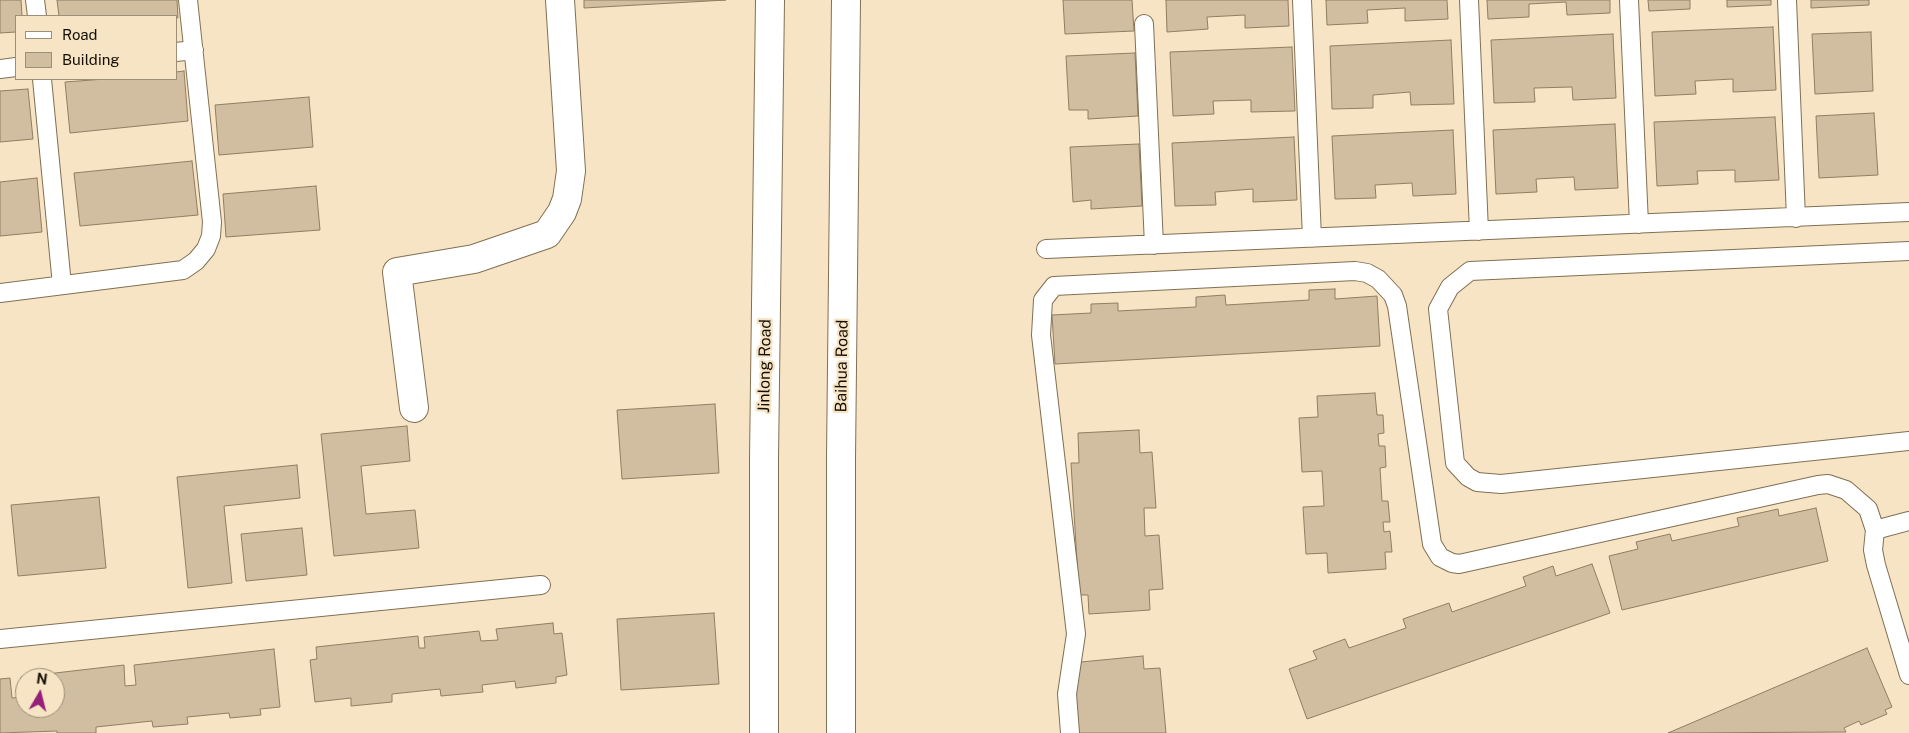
<!DOCTYPE html>
<html>
<head>
<meta charset="utf-8">
<style>
  body { margin:0 }
  #map { position:relative; width:1909px; height:733px; overflow:hidden; background:#f6e4c4; font-family:"Public Sans",sans-serif }
  canvas { display:block }
  .legend { position:absolute; left:15px; top:15px; width:162px; height:65px; box-sizing:border-box; background:#f6e4c4; border:1px solid #9c8e77; margin:0; padding:6px 9px; list-style:none; font-size:15px; color:#140e04 }
  .legend li { display:flex; align-items:center; gap:10px; height:25px }
  .legend b { width:25px; border:1px solid #9c8e77 }
  .north { position:absolute; left:15px; top:668px; width:50px; height:50px; box-sizing:border-box; background:#f6e4c4; border:1px solid #9c8e77; border-radius:50%; rotate:8deg; font-size:14px; font-weight:700; line-height:20px; text-align:center; color:#140e04 }
  .north::after { content:''; display:block; margin:auto; width:18px; height:22px; background:#971f7a; clip-path:polygon(50% 0,100% 100%,50% 72%,0 100%) }
</style>
</head>
<body>
<div id="map">
<canvas width="1909" height="733"></canvas>
<ul class="legend">
<li><b style="height:6px;background:#fff"></b>Road</li>
<li><b style="height:14px;background:#d1bd9f"></b>Building</li>
</ul>
<div class="north">N</div>
</div>
<script>
const g = document.querySelector('canvas').getContext('2d');
g.lineJoin = 'round';
function fillPath(path, color) {
  g.fillStyle = color;
  g.fill(path, 'evenodd');
}
function toPath(rows) {
  const path = new Path2D();
  for (const r of rows) {
    path.moveTo(r[0], r[1]);
    for (let i = 2; i < r.length; i += 2) path.lineTo(r[i], r[i + 1]);
  }
  return path;
}
function stroke(path, color, width, dash) {
  g.strokeStyle = color;
  g.lineWidth = width;
  g.lineCap = dash ? 'butt' : 'round';
  g.setLineDash(dash || []);
  g.stroke(path);
}
function drawText(font, color, halo, rows, align = 'center') {
  g.font = font + ' "Public Sans",sans-serif';
  g.lineWidth = 4.5;
  g.setLineDash([]);
  g.textBaseline = 'middle';
  g.strokeStyle = halo;
  g.fillStyle = color;
  for (const [text, x, y, turn = 0] of rows) {
    g.save();
    g.translate(x, y);
    g.rotate((+turn || 0) * Math.PI / 180);
    g.textAlign = isNaN(turn) ? turn : align;
    if (halo) g.strokeText(text, 0, 0);
    g.fillText(text, 0, 0);
    g.restore();
  }
}
const building = toPath([
  [0,0,21,0,22,16,16,16,16,32,0,33,0,0],
  [57,0,177,0,178,18,59,16,57,0],
  [584,0,726,0,584,8,584,0],
  [1063,0,1132,0,1134,31,1065,34,1063,0],
  [1166,0,1288,0,1289,26,1245,28,1245,15,1207,17,1208,29,1167,32,1166,0],
  [1326,0,1447,0,1448,19,1405,21,1405,8,1367,10,1368,23,1327,25,1326,0],
  [1487,0,1610,0,1610,13,1567,15,1566,2,1529,4,1529,17,1488,19,1487,0],
  [1648,0,1690,0,1690,9,1649,11,1648,0],
  [1727,0,1771,0,1771,5,1727,7,1727,0],
  [1811,0,1869,0,1869,5,1811,8,1811,0],
  [1773,27,1776,90,1733,92,1733,79,1695,81,1696,94,1655,96,1652,32,1773,27],
  [1871,32,1873,91,1815,94,1812,34,1871,32],
  [1613,34,1616,98,1573,100,1572,87,1534,88,1535,102,1494,103,1491,40,1613,34],
  [1451,40,1454,104,1411,105,1410,92,1373,95,1373,108,1332,109,1330,46,1451,40],
  [1292,47,1295,111,1251,112,1251,100,1213,101,1214,114,1173,116,1170,52,1292,47],
  [1135,53,1138,116,1088,119,1088,110,1069,110,1066,56,1135,53],
  [184,71,188,121,70,133,65,82,105,79,176,79,176,72,184,71],
  [28,89,33,139,0,142,0,91,28,89],
  [309,97,313,147,219,155,215,105,309,97],
  [1874,113,1878,175,1819,178,1816,116,1874,113],
  [1775,117,1779,180,1735,182,1735,170,1697,171,1698,184,1657,186,1654,122,1775,117],
  [1615,124,1618,188,1575,190,1574,177,1536,179,1537,192,1496,194,1493,130,1615,124],
  [1453,130,1456,194,1413,196,1412,183,1375,185,1376,198,1335,199,1332,136,1453,130],
  [1294,137,1297,200,1253,202,1253,189,1215,192,1216,205,1175,206,1172,143,1294,137],
  [1139,144,1142,206,1091,209,1091,200,1073,202,1070,147,1139,144],
  [192,161,198,215,80,226,74,173,192,161],
  [37,178,42,232,0,236,0,182,37,178],
  [316,186,320,230,226,237,223,194,316,186],
  [1335,289,1335,299,1377,296,1380,346,1055,364,1052,315,1091,313,1091,304,1118,303,1118,311,1196,307,1196,297,1225,295,1226,305,1309,300,1309,290,1335,289],
  [1375,393,1377,415,1383,415,1384,433,1378,434,1379,446,1385,446,1386,467,1380,468,1382,501,1388,501,1390,522,1383,522,1384,532,1390,531,1392,552,1385,552,1386,569,1328,573,1327,553,1306,554,1303,507,1324,506,1322,471,1302,472,1299,418,1318,417,1317,396,1375,393],
  [715,404,719,473,622,479,617,410,715,404],
  [407,426,410,461,361,466,366,514,415,510,419,548,334,556,321,434,407,426],
  [1139,430,1140,453,1152,452,1156,508,1144,508,1145,536,1159,535,1163,589,1149,590,1150,610,1089,614,1088,595,1079,595,1071,463,1079,463,1078,433,1139,430],
  [297,465,300,498,224,506,232,583,188,588,177,477,297,465],
  [99,497,106,568,18,576,11,505,99,497],
  [1816,508,1828,561,1622,610,1609,556,1638,549,1636,542,1670,534,1672,541,1739,526,1737,518,1778,509,1779,516,1816,508],
  [302,528,307,575,246,581,241,534,302,528],
  [1592,564,1610,613,1307,719,1289,669,1317,659,1313,651,1345,639,1349,648,1406,628,1403,619,1449,603,1452,612,1526,586,1523,577,1553,566,1556,576,1592,564],
  [714,613,719,684,621,690,617,619,714,613],
  [553,623,554,634,562,633,567,675,556,677,556,683,516,688,515,681,482,685,483,692,441,696,440,689,392,694,392,702,351,706,351,698,315,702,310,660,317,659,316,647,418,636,419,648,425,648,424,637,479,631,481,641,498,640,496,629,553,623],
  [1867,648,1892,707,1885,710,1887,714,1861,725,1859,721,1844,728,1846,732,1668,733,1867,648],
  [274,649,280,707,260,709,261,715,230,718,229,713,187,717,188,724,153,727,152,721,96,727,96,733,57,733,57,731,0,733,0,679,10,678,12,698,23,697,21,677,124,665,125,686,136,685,134,665,274,649],
  [25,678,55,678,55,708,25,708,25,678],
  [1143,656,1144,669,1160,668,1166,733,1077,733,1071,663,1143,656]
]);
fillPath(building, '#d1bd9f');
stroke(building, '#907e61', 1);
const lane = toPath([
  [35,0,37,16],
  [1302,0,1312,238],
  [1469,0,1479,231],
  [1629,0,1639,224],
  [1787,0,1796,218],
  [1144,24,1154,245],
  [176,52,194,50],
  [0,69,16,67],
  [42,79,62,285],
  [1046,249,1909,212],
  [1909,251,1470,271,1450,287,1438,309,1455,463,1468,477,1477,482,1501,484,1909,441],
  [0,293,183,270,196,261,206,249,211,236,212,222,188,0],
  [1875,530,1909,521],
  [0,639,541,585],
  [1070,733,1067,694,1076,634,1041,335,1043,300,1054,286,1355,271,1367,273,1378,279,1393,295,1397,306,1432,544,1440,557,1452,563,1459,564,1818,485,1828,484,1846,490,1868,509,1875,530,1873,550,1876,565,1909,675]
]);
const street = toPath([
  [414,408,397,272,474,259,547,234,562,212,567,199,571,171,560,0]
]);
const secondary = toPath([
  [764,733,764,458,770,0],
  [841,733,841,458,846,0]
]);
stroke(lane, '#807053', 20);
stroke(street, '#807053', 30);
stroke(secondary, '#807053', 30);
stroke(lane, '#fff', 18);
stroke(street, '#fff', 28);
stroke(secondary, '#fff', 28);
drawText('16px', '#140e04', '#f6e4c4', [
  ["Jinlong Road",765,366,-89],
  ["Baihua Road",842,366,-89]
]);
</script>
</body>
</html>
